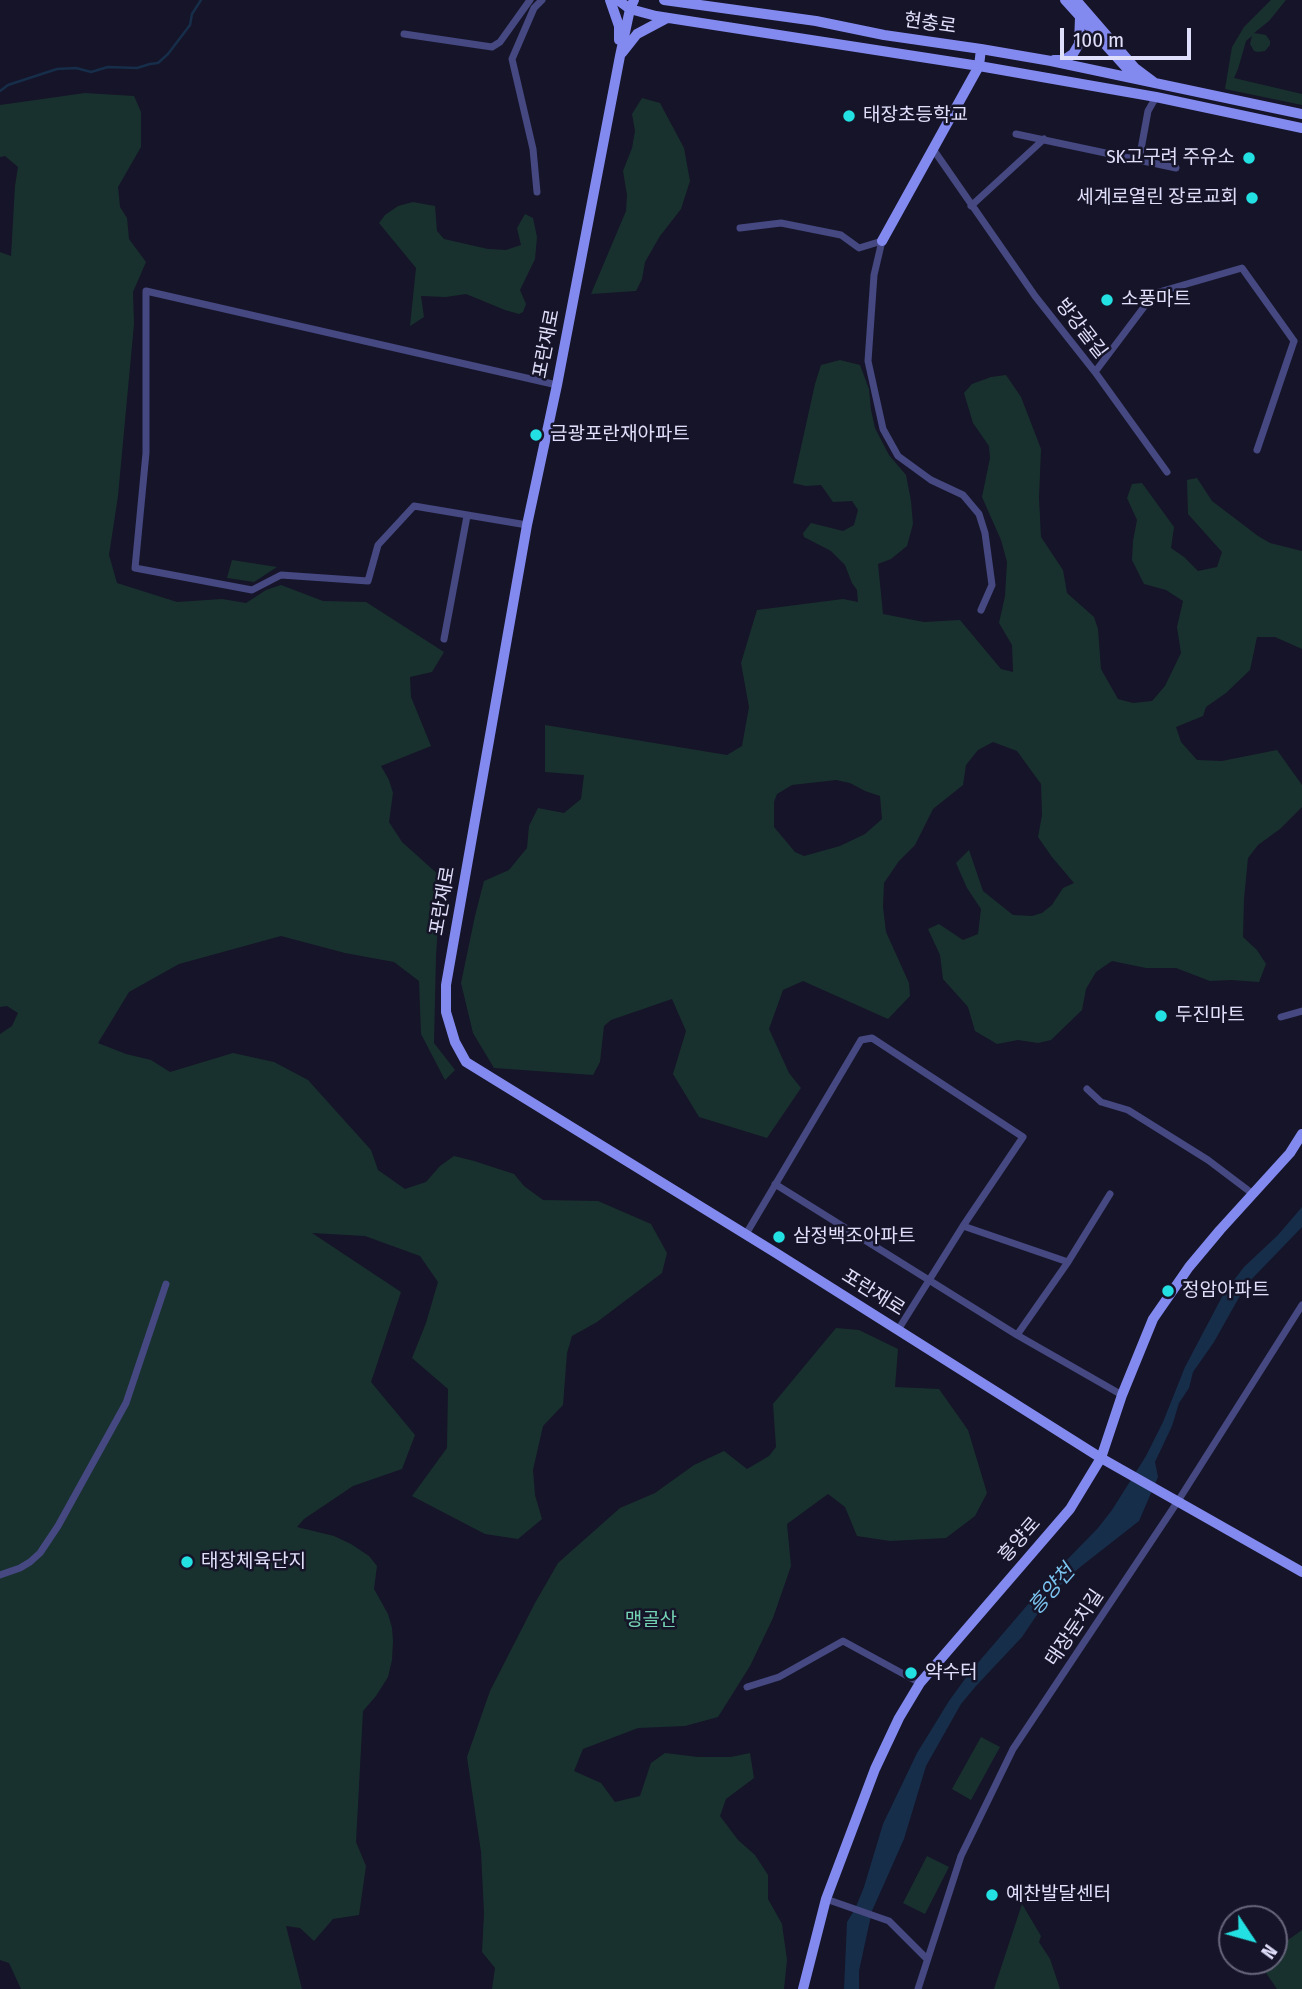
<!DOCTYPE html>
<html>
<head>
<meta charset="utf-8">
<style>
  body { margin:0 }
  #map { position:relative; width:1302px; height:1989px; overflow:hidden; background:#161428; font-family:"Fira Sans Condensed",sans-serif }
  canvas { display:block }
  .north { position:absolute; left:1218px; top:1905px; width:70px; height:70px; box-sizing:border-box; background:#161428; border:2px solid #67657c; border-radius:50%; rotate:126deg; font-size:19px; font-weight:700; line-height:28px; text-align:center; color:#e0dffb }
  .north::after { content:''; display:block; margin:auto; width:24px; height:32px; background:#23e0e2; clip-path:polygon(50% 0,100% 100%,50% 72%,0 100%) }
  .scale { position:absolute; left:1060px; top:28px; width:131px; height:32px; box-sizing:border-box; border:4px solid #e0dffb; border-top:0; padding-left:9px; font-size:21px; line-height:24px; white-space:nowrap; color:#e0dffb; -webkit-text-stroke:5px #161428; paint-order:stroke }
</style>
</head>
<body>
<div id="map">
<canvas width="1302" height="1989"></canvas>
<div class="north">N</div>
<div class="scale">100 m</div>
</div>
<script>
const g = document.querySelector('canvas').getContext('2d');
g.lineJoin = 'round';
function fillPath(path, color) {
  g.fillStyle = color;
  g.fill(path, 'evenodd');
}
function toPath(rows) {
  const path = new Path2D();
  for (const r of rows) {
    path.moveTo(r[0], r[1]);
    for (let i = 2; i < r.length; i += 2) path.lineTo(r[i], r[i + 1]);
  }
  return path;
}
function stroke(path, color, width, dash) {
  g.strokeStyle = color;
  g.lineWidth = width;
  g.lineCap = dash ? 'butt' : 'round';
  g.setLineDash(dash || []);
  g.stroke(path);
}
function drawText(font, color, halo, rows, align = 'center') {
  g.font = font + ' "Fira Sans Condensed","Noto Sans KR",sans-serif';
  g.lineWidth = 5;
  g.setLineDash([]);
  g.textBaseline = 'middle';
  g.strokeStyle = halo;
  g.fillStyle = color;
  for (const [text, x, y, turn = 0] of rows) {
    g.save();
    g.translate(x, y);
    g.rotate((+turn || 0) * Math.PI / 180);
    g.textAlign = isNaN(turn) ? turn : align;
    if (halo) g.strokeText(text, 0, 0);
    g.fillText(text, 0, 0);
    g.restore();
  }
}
fillPath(toPath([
  [1271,0,1286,0,1269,21,1254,33,1266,35,1270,41,1270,45,1265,51,1258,52,1254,51,1250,44,1252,36,1246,41,1238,69,1234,78,1302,94,1302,105,1225,89,1232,47,1244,27],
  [85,93,134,96,141,112,141,147,118,187,120,207,127,218,129,239,146,262,133,292,134,324,118,496,109,555,117,583,177,602,222,599,246,603,266,590,281,585,323,601,366,602,444,652,432,672,410,677,411,697,431,746,381,766,389,780,393,793,389,822,402,842,441,877,436,956,434,1043,455,1070,445,1080,421,1034,419,981,394,962,345,953,281,936,179,964,129,992,98,1043,126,1054,151,1060,170,1072,233,1053,274,1062,308,1080,371,1150,378,1170,405,1189,426,1182,440,1166,454,1156,474,1161,514,1174,524,1186,543,1200,598,1201,651,1224,667,1253,662,1273,597,1322,572,1336,567,1353,563,1405,543,1426,533,1470,535,1495,542,1519,518,1539,485,1534,412,1496,447,1448,448,1389,412,1358,426,1323,438,1282,420,1256,365,1236,312,1233,401,1292,371,1382,415,1435,402,1469,353,1486,304,1519,297,1527,334,1536,351,1544,369,1556,377,1566,374,1589,388,1614,392,1628,393,1641,392,1660,388,1677,376,1696,363,1711,356,1842,366,1866,359,1915,333,1919,314,1941,300,1928,286,1926,302,1989,21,1989,9,1963,0,1960,0,1034,12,1026,18,1013,7,1006,0,1007,0,252,11,256,15,186,18,167,5,156,0,157,0,105],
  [642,98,660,103,684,148,690,181,681,209,660,236,645,262,642,279,636,291,591,294,626,211,627,195,623,171,632,148,635,131,632,114],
  [413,202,435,206,437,231,444,239,488,249,506,250,521,245,517,228,525,214,533,218,537,237,535,259,520,290,526,304,523,312,519,314,505,310,466,294,446,297,421,296,424,317,410,326,416,268,379,223,385,215,398,206],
  [840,360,860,365,869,389,871,410,875,428,889,455,906,475,911,501,913,524,907,546,891,559,878,564,883,614,924,622,960,620,1001,669,1013,672,1012,645,999,623,1005,596,1007,562,1001,540,982,497,990,458,989,446,973,423,964,393,972,384,991,377,1006,375,1021,397,1041,449,1039,498,1041,537,1063,570,1067,593,1094,617,1098,629,1101,669,1118,699,1133,703,1152,701,1165,686,1181,653,1177,627,1183,601,1166,590,1144,584,1132,560,1133,541,1137,520,1127,498,1132,484,1142,483,1174,527,1171,548,1184,557,1198,571,1217,567,1222,552,1188,514,1187,480,1197,478,1212,501,1258,536,1270,543,1302,551,1302,649,1275,637,1257,637,1250,670,1226,693,1206,707,1203,716,1176,727,1181,742,1197,760,1222,761,1277,750,1302,785,1302,807,1280,829,1258,845,1248,858,1244,899,1243,937,1257,950,1266,964,1259,982,1231,980,1210,981,1176,968,1146,968,1112,961,1096,972,1086,989,1082,1010,1051,1040,1038,1043,1018,1040,997,1044,975,1031,968,1007,943,979,940,955,928,929,939,924,963,940,978,934,981,909,967,888,956,863,969,850,983,891,1013,915,1032,916,1042,913,1052,905,1063,888,1074,883,1052,857,1038,837,1042,815,1041,784,1017,751,993,742,978,750,966,765,963,785,933,809,915,845,899,861,884,883,883,907,886,932,909,983,910,996,888,1019,803,981,783,990,769,1029,789,1073,801,1088,767,1138,699,1117,673,1074,686,1031,672,999,611,1020,604,1026,600,1062,593,1075,494,1068,473,1033,461,983,475,916,484,881,509,870,527,848,529,826,538,808,564,813,581,799,584,775,545,772,545,725,727,755,742,746,749,707,741,663,757,610,843,599,858,602,857,590,852,583,845,565,831,551,804,537,803,533,811,523,843,531,854,525,858,510,852,501,833,502,821,485,806,486,793,483,815,384,821,365],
  [836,780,850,783,865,791,880,796,882,819,865,834,840,846,804,856,795,852,774,827,774,802,777,794,792,785],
  [232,560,277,567,254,582,227,578],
  [836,1328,859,1330,898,1349,895,1387,939,1389,968,1430,987,1493,975,1516,946,1538,890,1541,857,1536,845,1507,828,1494,787,1524,791,1566,773,1618,750,1666,718,1717,685,1726,638,1728,583,1749,574,1771,601,1783,615,1802,640,1796,651,1763,665,1753,698,1757,731,1757,750,1753,754,1778,726,1799,720,1816,738,1840,755,1855,768,1875,768,1899,782,1924,787,1960,784,1989,492,1989,495,1968,482,1952,484,1913,481,1852,467,1757,490,1691,535,1603,558,1563,620,1508,655,1493,694,1465,724,1451,747,1469,769,1456,776,1447,773,1404],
  [981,1737,1000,1747,971,1800,952,1789],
  [927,1856,949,1867,925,1914,903,1903],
  [1022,1904,1041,1936,1039,1942,1050,1959,1060,1989,994,1989],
  [1302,1930,1302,1989,1277,1989,1258,1961,1274,1961,1274,1950]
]), '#18312e');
fillPath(toPath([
  [1302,1207,1302,1227,1246,1285,1214,1342,1193,1372,1189,1388,1179,1403,1172,1426,1155,1462,1158,1477,1139,1521,1079,1568,1051,1594,1022,1637,976,1686,961,1704,926,1766,904,1839,872,1911,859,1971,859,1989,844,1989,847,1922,855,1909,864,1887,883,1824,917,1753,949,1701,970,1672,1060,1567,1098,1528,1112,1510,1146,1456,1163,1422,1185,1367,1224,1293,1244,1267,1278,1235]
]), '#162e4a');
stroke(toPath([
  [0,91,8,85,57,69,76,68,91,72,108,67,137,68,150,64,158,63,168,54,190,25,192,14,201,0]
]), '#162e4a', 2.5);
stroke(toPath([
  [404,34,492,47,500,42,530,0],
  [1016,134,1176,168],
  [933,149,1035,296,1095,372,1167,472],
  [1139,160,1148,111,1156,97],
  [537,192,533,149,512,59,534,8,542,0],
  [971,206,1044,139],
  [740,228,781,223,841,235,859,248,882,241],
  [882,241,874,275,868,361,883,429,898,456,931,480,963,495,979,514,985,533,992,585,981,610],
  [1095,372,1153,295,1159,292,1242,268,1294,341],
  [1257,450,1294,341],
  [527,525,414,506,378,545,368,581,281,575,252,590,135,568,146,453,146,291,557,385],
  [444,639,467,516],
  [1281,1017,1302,1011],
  [1087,1089,1101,1102,1128,1110,1208,1160,1253,1194],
  [775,1184,1017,1335,1122,1395],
  [963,1226,1068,1262],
  [746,1234,861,1040,872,1038,1023,1137,963,1226,898,1330],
  [1017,1335,1068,1262,1110,1194],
  [0,1575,20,1568,30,1562,40,1553,58,1526,126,1403,166,1284],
  [747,1687,779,1677,843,1641,920,1683],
  [826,1899,889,1921,927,1959],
  [918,1989,961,1856,1013,1749,1178,1501,1302,1305]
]), '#454881', 7);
stroke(toPath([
  [610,0,619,26,619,40],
  [618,0,630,9,656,16,979,66,1156,97,1302,128],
  [634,0,630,9,620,56,557,385,527,525,446,985,446,1012,455,1042,466,1062,776,1253,1101,1458,1302,1572],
  [664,0,816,21,884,35,981,49,1051,61,1302,114],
  [1065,0,1130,72],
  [1076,0,1135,68,1155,83],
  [622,53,637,34,667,18],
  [1054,60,1064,60,1073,54,1079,44,1080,17],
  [882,241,979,66,981,49],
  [803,1989,826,1899,875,1769,899,1718,920,1683,1070,1509,1101,1458,1122,1395,1153,1319,1189,1267,1220,1230,1290,1153,1302,1134]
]), '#8289ef', 10);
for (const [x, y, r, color] of [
  [849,116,7,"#23e0e2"],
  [1249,158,7,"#23e0e2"],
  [1252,198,7,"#23e0e2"],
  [1107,300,7,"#23e0e2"],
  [536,435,7,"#23e0e2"],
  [1161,1016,7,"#23e0e2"],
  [779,1237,7,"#23e0e2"],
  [1168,1291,7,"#23e0e2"],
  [187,1562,7,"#23e0e2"],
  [911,1673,7,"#23e0e2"],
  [992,1895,7,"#23e0e2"]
]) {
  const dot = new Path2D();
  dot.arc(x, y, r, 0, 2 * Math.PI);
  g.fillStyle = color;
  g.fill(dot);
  stroke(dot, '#161428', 2.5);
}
drawText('19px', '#e0dffb', '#161428', [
  ["현충로",930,24,8],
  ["방강골길",1081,329,52],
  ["포란재로",547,344,-79],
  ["포란재로",443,901,-80],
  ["포란재로",873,1293,32],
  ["흥양로",1020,1540,-49],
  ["태장둔치길",1075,1628,-56]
]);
drawText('19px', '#e0dffb', '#161428', [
  ["태장초등학교",863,116],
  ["SK고구려 주유소",1235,158,"right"],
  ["세계로열린 장로교회",1238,198,"right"],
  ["소풍마트",1121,300],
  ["금광포란재아파트",550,435],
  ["두진마트",1175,1016],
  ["삼정백조아파트",793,1237],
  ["정암아파트",1182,1291],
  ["태장체육단지",201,1562],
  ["약수터",925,1673],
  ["예찬발달센터",1006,1895]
], 'left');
drawText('19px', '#73d3b3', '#161428', [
  ["맹골산",651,1621]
]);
drawText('italic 21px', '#7ac2ee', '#161428', [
  ["흥양천",1052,1590,-49]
]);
</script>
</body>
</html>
